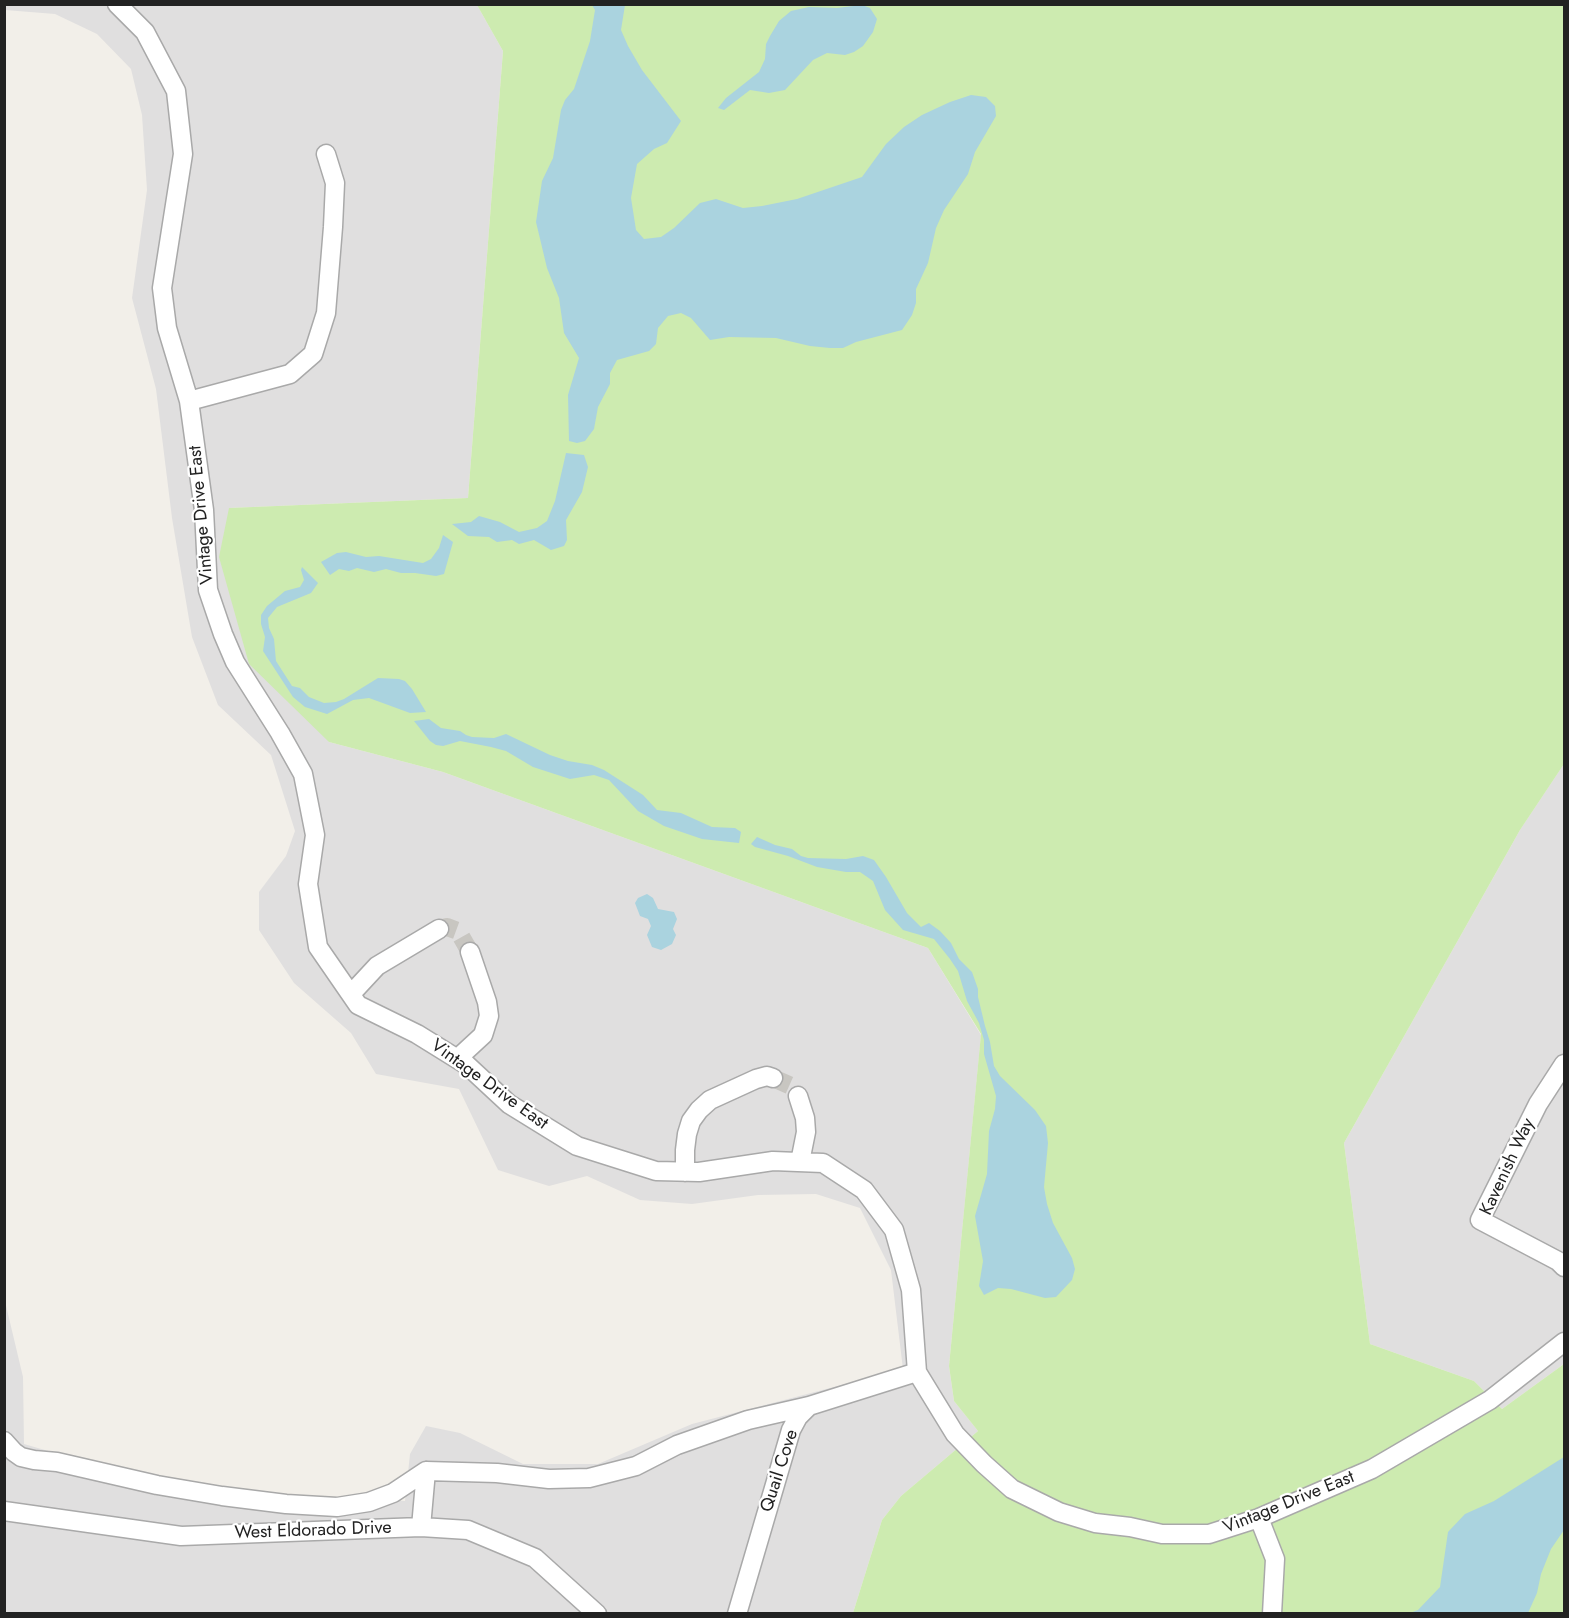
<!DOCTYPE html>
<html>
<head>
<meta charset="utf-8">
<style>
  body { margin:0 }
  #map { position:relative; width:1569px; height:1618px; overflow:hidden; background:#f2efe9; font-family:Jost,sans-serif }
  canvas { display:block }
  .frame { position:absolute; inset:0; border:6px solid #222; pointer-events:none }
</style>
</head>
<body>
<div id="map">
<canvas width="1569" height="1618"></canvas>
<div class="frame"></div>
</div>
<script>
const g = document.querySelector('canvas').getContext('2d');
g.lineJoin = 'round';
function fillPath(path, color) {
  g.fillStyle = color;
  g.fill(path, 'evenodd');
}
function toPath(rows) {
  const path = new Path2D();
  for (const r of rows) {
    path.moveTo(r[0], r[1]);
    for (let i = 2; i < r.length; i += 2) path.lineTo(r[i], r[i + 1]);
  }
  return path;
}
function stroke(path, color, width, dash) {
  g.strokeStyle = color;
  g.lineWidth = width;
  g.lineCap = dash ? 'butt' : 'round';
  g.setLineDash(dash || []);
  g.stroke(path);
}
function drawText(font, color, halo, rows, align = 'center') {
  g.font = font + ' Jost,sans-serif';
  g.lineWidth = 4.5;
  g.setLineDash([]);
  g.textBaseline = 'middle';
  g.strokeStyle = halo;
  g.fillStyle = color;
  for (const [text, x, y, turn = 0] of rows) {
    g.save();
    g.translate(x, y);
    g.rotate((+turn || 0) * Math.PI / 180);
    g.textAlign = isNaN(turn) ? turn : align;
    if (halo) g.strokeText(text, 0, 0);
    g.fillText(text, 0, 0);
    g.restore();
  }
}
fillPath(toPath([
  [5,5,477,5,503,51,468,498,229,508,329,742,443,772,928,948,981,1035,949,1366,954,1401,978,1431,901,1496,882,1520,853,1613,5,1613,4,1297,23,1377,24,1444,131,1475,238,1493,405,1501,410,1454,426,1426,460,1433,523,1464,598,1464,692,1424,903,1369,891,1270,860,1208,816,1194,758,1195,692,1204,640,1200,587,1176,549,1186,498,1170,459,1089,376,1074,351,1033,294,983,259,930,259,892,286,856,295,831,271,755,218,705,192,637,172,518,156,389,132,298,147,190,142,115,131,69,97,34,55,14,5,10],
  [1564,764,1564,1364,1502,1409,1474,1381,1370,1344,1344,1143,1520,830]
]), '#e0dfdf');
fillPath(toPath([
  [477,5,1564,5,1564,764,1520,830,1344,1143,1370,1344,1474,1381,1502,1409,1564,1364,1564,1613,853,1613,882,1520,901,1496,978,1431,954,1401,949,1366,981,1034,928,948,443,772,329,742,249,664,219,557,229,508,468,498,503,51]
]), '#cdebb0');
fillPath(toPath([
  [592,5,625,5,621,30,628,46,642,70,681,121,667,143,654,149,637,164,631,198,636,230,644,239,661,237,674,228,700,203,716,199,743,208,762,206,797,199,862,177,886,144,904,127,922,115,950,102,971,95,986,97,995,106,996,116,975,152,968,174,944,210,936,228,928,263,916,289,916,303,912,315,902,330,856,342,843,348,830,348,810,346,776,338,729,337,710,340,691,318,681,313,668,316,658,328,656,344,649,351,617,360,610,373,610,384,598,407,594,429,585,441,577,443,569,441,568,395,579,358,564,333,559,298,547,268,536,222,542,181,553,158,561,110,565,100,574,89,590,41,595,10],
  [862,5,870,8,877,19,873,32,863,46,854,52,845,55,827,53,813,60,785,90,769,93,750,90,724,110,718,108,726,98,759,72,765,59,766,44,770,36,779,21,791,11,809,7,837,8],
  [566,453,584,455,588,467,582,492,566,520,567,540,564,546,551,550,534,540,519,544,512,540,497,542,489,537,468,536,452,524,471,522,479,516,500,522,519,532,537,528,547,521,555,501],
  [443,535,453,542,444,574,436,576,415,573,401,573,386,569,374,572,357,568,349,571,339,569,330,575,321,562,337,553,346,552,366,557,379,556,423,563,431,559,439,548],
  [302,567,318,583,311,593,277,607,268,618,269,628,274,639,276,661,292,686,300,688,309,697,324,703,336,702,344,699,378,678,399,679,405,681,412,689,426,712,410,713,369,698,353,700,327,714,305,707,293,697,263,651,265,637,261,624,261,615,267,606,285,591,300,587,304,580,301,570],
  [429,719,441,728,460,731,466,735,472,737,494,738,506,734,550,755,568,761,592,765,604,770,643,795,657,810,681,813,712,827,735,828,741,832,739,843,702,839,664,826,638,811,609,780,594,775,570,779,533,767,506,751,491,747,460,741,443,746,436,745,430,741,414,721],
  [757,837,775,845,792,849,801,856,808,858,846,859,863,856,874,860,886,877,907,913,921,927,929,923,940,931,951,943,959,959,972,972,978,989,978,997,985,1026,990,1042,994,1066,1000,1076,1035,1110,1046,1126,1048,1143,1044,1187,1047,1204,1053,1223,1072,1258,1075,1269,1072,1280,1056,1297,1045,1298,1011,1289,998,1288,984,1295,979,1286,983,1261,975,1216,987,1174,989,1131,995,1109,996,1096,984,1054,984,1040,979,1023,967,1001,958,971,950,959,934,939,903,930,885,910,873,881,860,872,846,872,817,867,788,856,755,847,751,844],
  [647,894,653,898,658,909,674,912,677,919,673,929,676,935,672,944,661,950,652,947,647,935,651,926,648,919,640,916,635,903,638,898],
  [1564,1457,1564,1530,1551,1549,1541,1574,1537,1593,1528,1613,1410,1613,1418,1610,1440,1587,1448,1532,1465,1514,1494,1501]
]), '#aad3df');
stroke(toPath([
  [439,929,447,927,458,931,470,952],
  [773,1078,791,1086,798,1096]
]), '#c8c6c1', 18, [18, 9]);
const minor = toPath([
  [117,4,145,32,176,91,183,154,162,288,167,328,189,401,204,510,208,590,223,634,235,662,280,733,303,774,315,835,308,884,318,947,358,1005,417,1034,467,1065,509,1104,577,1146,656,1171,699,1172,773,1161,823,1163,864,1190,894,1230,911,1290,917,1372,955,1434,984,1464,1012,1489,1059,1512,1095,1523,1130,1527,1162,1534,1209,1534,1259,1518,1372,1469,1490,1400,1564,1342],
  [189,401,290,374,313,354,326,313,333,227,335,183,326,154],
  [351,994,377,966,439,929],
  [457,1059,483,1035,489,1016,487,1002,470,952],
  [1564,1064,1538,1104,1480,1220,1558,1261,1564,1267],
  [798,1096,805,1118,806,1132,800,1162],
  [685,1172,685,1150,687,1134,691,1121,699,1110,710,1100,756,1079,767,1076,773,1078],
  [4,1441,14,1452,21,1457,34,1460,57,1462,157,1485,222,1496,286,1504,337,1507,369,1502,393,1493,426,1471],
  [4,1511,181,1536,421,1527,468,1530,535,1558,597,1614],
  [1259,1518,1275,1559,1272,1614],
  [421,1527,426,1471,497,1473,549,1479,589,1478,636,1466,677,1445,748,1420,809,1406],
  [737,1614,791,1430,798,1417,809,1406,917,1372]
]);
stroke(minor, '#a9a9a9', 21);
stroke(minor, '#fff', 18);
drawText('18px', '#222', '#fff', [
  ["Vintage Drive East",202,515,-95],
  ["Vintage Drive East",489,1085,36],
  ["Kavenish Way",1508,1167,-65],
  ["Quail Cove",780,1471,-72],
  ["Vintage Drive East",1289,1503,-22],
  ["West Eldorado Drive",313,1531,-2]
]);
</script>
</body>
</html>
